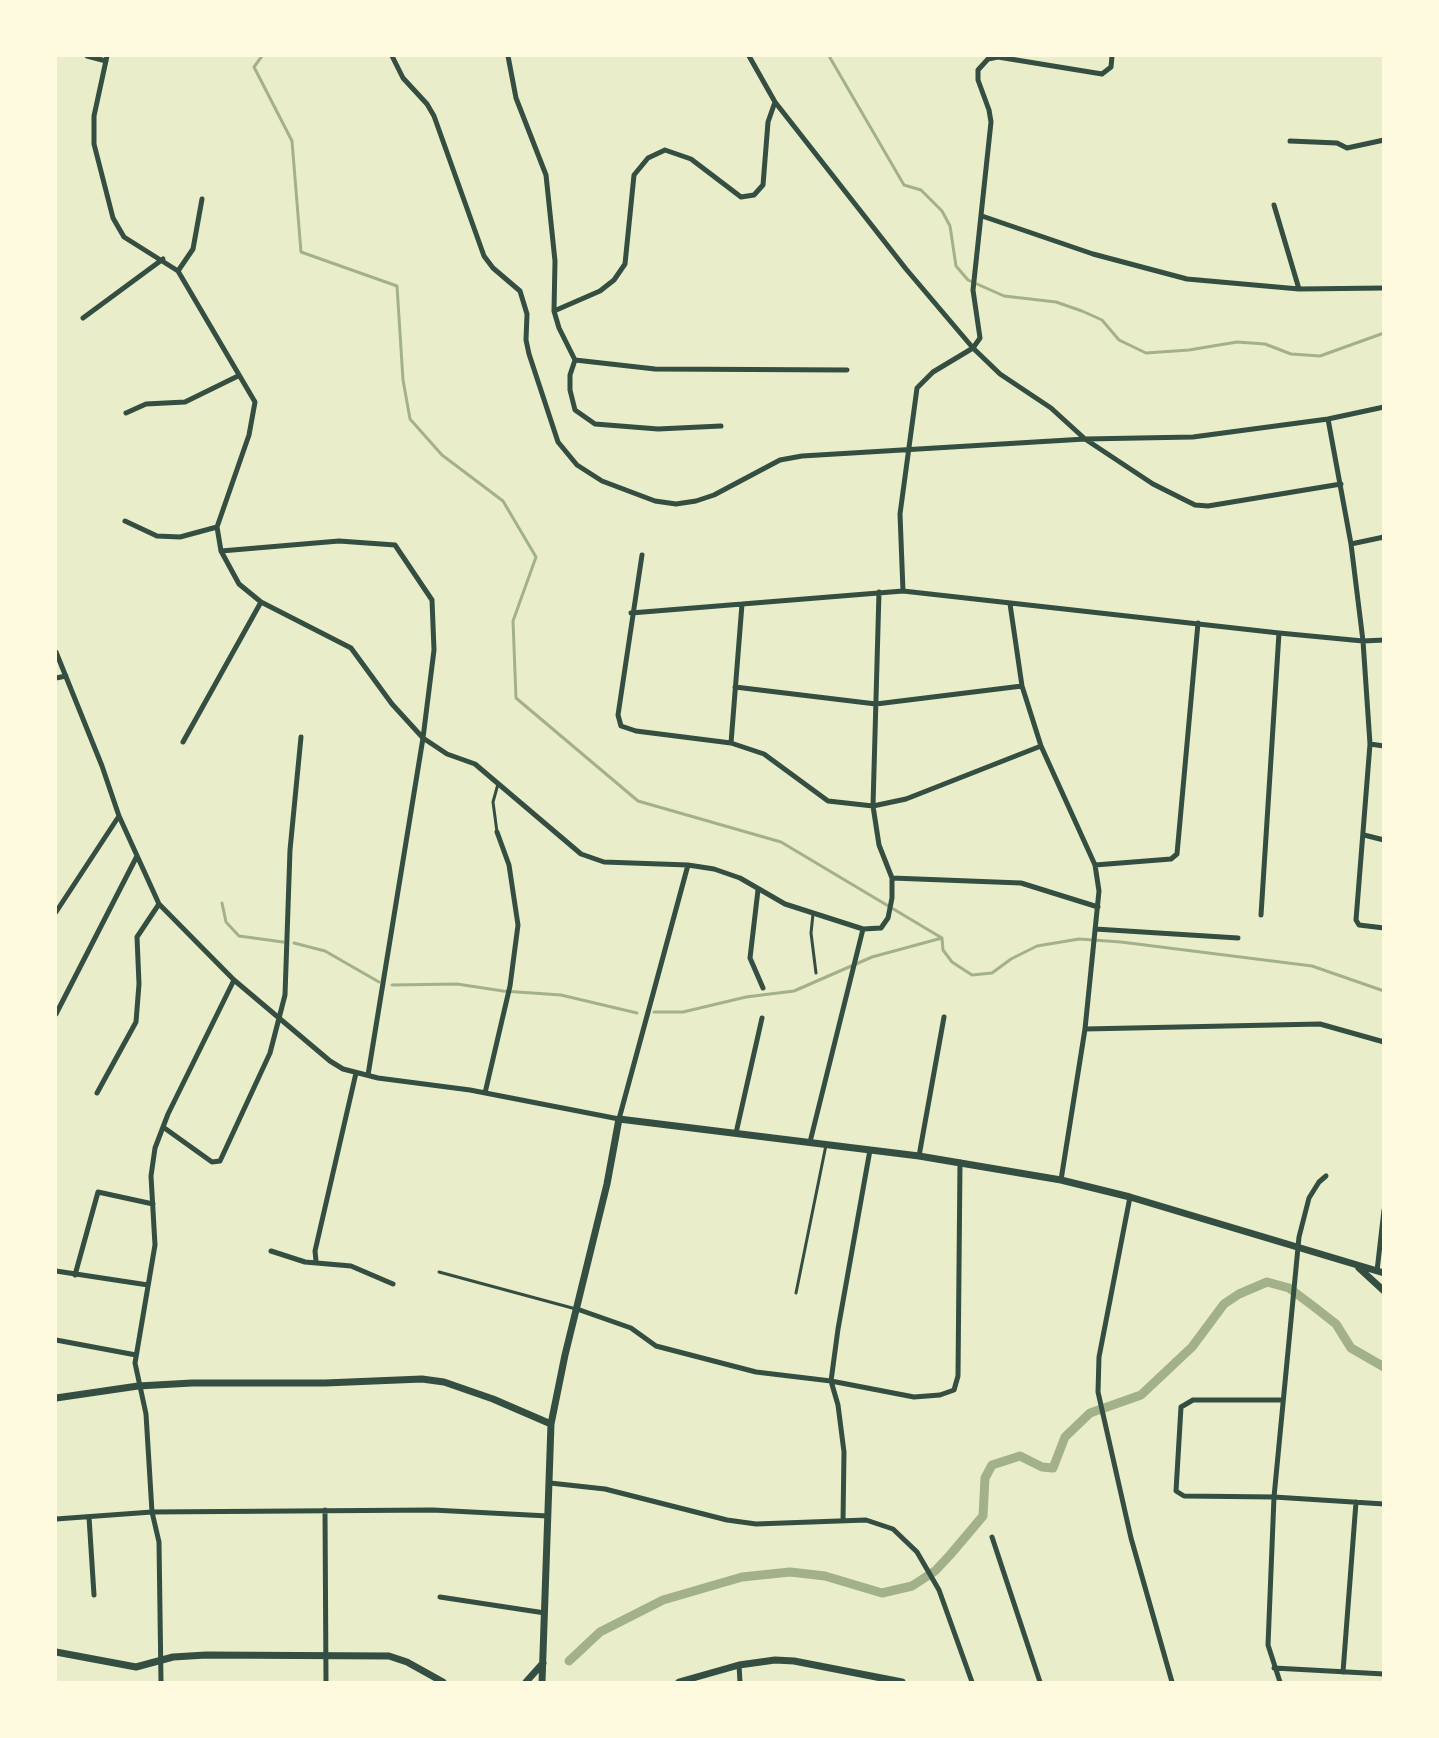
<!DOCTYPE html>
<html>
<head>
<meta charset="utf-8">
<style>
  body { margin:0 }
  #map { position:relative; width:1439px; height:1738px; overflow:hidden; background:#e9edc9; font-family:"Space Grotesk",sans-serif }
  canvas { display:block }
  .frame { position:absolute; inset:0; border:57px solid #fefae0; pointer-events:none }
</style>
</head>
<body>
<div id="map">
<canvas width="1439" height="1738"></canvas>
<div class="frame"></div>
</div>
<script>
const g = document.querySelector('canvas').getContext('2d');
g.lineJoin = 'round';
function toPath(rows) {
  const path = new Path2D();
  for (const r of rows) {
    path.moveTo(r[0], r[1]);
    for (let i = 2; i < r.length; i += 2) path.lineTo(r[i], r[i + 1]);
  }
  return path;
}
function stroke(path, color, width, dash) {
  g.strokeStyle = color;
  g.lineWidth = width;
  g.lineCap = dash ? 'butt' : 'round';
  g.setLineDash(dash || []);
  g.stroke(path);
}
stroke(toPath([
  [262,56,254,67,292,141,301,252,397,286,403,380,410,419,442,455,503,501,536,557,513,621,516,698,638,801,781,842,942,938],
  [829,56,904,185,921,190,942,211,950,226,956,266,968,280,1004,296,1056,302,1082,311,1102,320,1119,340,1146,353,1189,350,1237,342,1265,344,1291,354,1320,356,1384,333],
  [222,903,226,922,239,936,283,942],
  [942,938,943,950,952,962,972,975,992,973,1011,959,1037,946,1079,939,1121,942,1312,966,1384,991],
  [294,943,325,951,379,982],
  [392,985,457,984,503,991,561,995,637,1013],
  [654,1012,683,1012,746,997,794,991,872,957,942,938]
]), '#a3b18a', 3);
stroke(toPath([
  [569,1661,600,1632,663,1600,742,1577,790,1572,825,1576,882,1593,912,1586,935,1571,950,1555,983,1516,985,1478,992,1465,1020,1456,1042,1467,1053,1468,1065,1437,1090,1413,1141,1395,1192,1347,1224,1304,1239,1294,1267,1282,1289,1288,1313,1306,1336,1324,1351,1348,1384,1367]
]), '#a3b18a', 9);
stroke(toPath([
  [497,832,493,802,498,784],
  [813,914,811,933,816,973],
  [439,1272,576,1309],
  [796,1293,826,1145]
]), '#344e41', 3);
stroke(toPath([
  [87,56,106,61],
  [107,56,94,116,94,144,113,218,124,237,178,271,255,402,249,435,217,527,221,551,239,584,261,602,351,648,392,704,423,738,447,754,475,764,581,854,604,862,688,865,714,869,740,878,785,904,863,929],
  [392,56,403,78,427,104,434,116,484,256,493,268,520,291,527,314,526,340,529,354,558,442,577,465,602,481,655,501,676,504,696,501,714,495,780,460,802,456,1085,439,1193,437,1328,419,1384,407],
  [508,56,516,98,546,175,555,261,554,311,559,328,575,360,655,369,847,370],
  [749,56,775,102,906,269,973,348,1000,374,1051,408,1085,439,1153,484,1195,505,1208,506,1341,484],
  [1290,141,1337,143,1347,148,1384,140],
  [1274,205,1299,289],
  [982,216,1093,254,1187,279,1299,289,1384,288],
  [178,271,193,249,202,199],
  [554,311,600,291,614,280,625,264,634,175,648,158,665,150,691,159,741,197,754,195,763,185,768,122,775,102],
  [83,318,163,259],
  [575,360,570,375,570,390,575,410,595,424,658,429,721,426],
  [126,413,146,404,185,402,238,376],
  [1328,419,1351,544,1363,641,1370,744,1356,920,1359,925,1384,928],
  [125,521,157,536,180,537,217,527],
  [1351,544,1384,537],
  [221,551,339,541,395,545,432,600,434,650,423,738,368,1075],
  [642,555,618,715,621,726,636,731,731,743,764,754,828,801,873,806,906,799,1041,746],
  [903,591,900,514,917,388,933,372,973,348,980,338,973,290,991,122,989,110,978,80,978,70,988,59,998,57,1102,74,1111,67,1112,56],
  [1010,604,1022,686,1041,746,1095,865,1099,891,1085,1029,1061,1180],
  [631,613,903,591,1279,633,1363,641,1384,640],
  [56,652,102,766,119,816,159,904,234,980,330,1061,343,1069,378,1078,470,1090,619,1119,688,865],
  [56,678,66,676],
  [735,687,876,704,1022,686],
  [183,742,261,602],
  [731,743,742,604],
  [1370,744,1384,746],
  [1364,835,1384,840],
  [1095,865,1171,859,1177,854,1198,623],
  [892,878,1021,883,1098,907],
  [758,890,750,958,763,988],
  [56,912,119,816],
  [1261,915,1279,633],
  [1095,929,1238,938],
  [56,1014,137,856],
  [1085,1029,1320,1024,1384,1042],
  [97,1093,136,1022,139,984,137,937,159,904],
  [485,1093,510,986,518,925,509,865,497,832],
  [163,1127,212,1162,220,1161,270,1053,285,995,290,850,301,737],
  [736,1133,762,1018],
  [810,1142,863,929,881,928,888,918,892,898,892,878,879,845,873,806,879,592],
  [919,1156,944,1017],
  [1130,1197,1099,1357,1098,1392,1131,1538,1172,1682],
  [271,1251,305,1262,351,1266,393,1284],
  [316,1261,315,1251,356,1073],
  [56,1271,148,1285],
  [1377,1271,1384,1210],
  [75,1275,98,1192,153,1204],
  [577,1309,631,1328,656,1346,756,1372,831,1381,914,1397,940,1395,954,1390,958,1376,960,1162],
  [56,1340,136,1355],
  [1283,1400,1193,1400,1181,1407,1176,1491,1184,1496,1274,1497,1384,1504],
  [550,1483,605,1489,727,1520,756,1524,866,1520,893,1529,917,1552,939,1590,972,1682],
  [325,1510,326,1682],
  [89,1517,94,1595],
  [56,1519,152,1512,433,1510,548,1516],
  [843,1521,844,1452,838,1405,831,1381,838,1329,870,1150],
  [992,1537,1040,1682],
  [440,1597,545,1613],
  [739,1665,740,1682],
  [1274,1668,1384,1674],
  [1343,1672,1356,1502],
  [161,1682,159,1542,152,1512,146,1414,135,1363,155,1245,151,1176,155,1148,168,1114,234,980],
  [1280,1682,1268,1645,1274,1497,1299,1237,1309,1198,1319,1182,1326,1176]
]), '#344e41', 5);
stroke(toPath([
  [1359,1268,1384,1291],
  [56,1398,138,1386,192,1383,325,1383,422,1379,444,1382,493,1399,551,1424],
  [56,1652,136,1667,173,1657,206,1655,389,1656,407,1662,443,1682],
  [526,1682,543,1663],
  [542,1682,551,1424,565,1355,607,1184,619,1119,919,1156,1061,1180,1130,1197,1384,1273],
  [679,1682,739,1665,775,1660,794,1661,902,1682]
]), '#344e41', 7);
</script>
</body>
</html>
